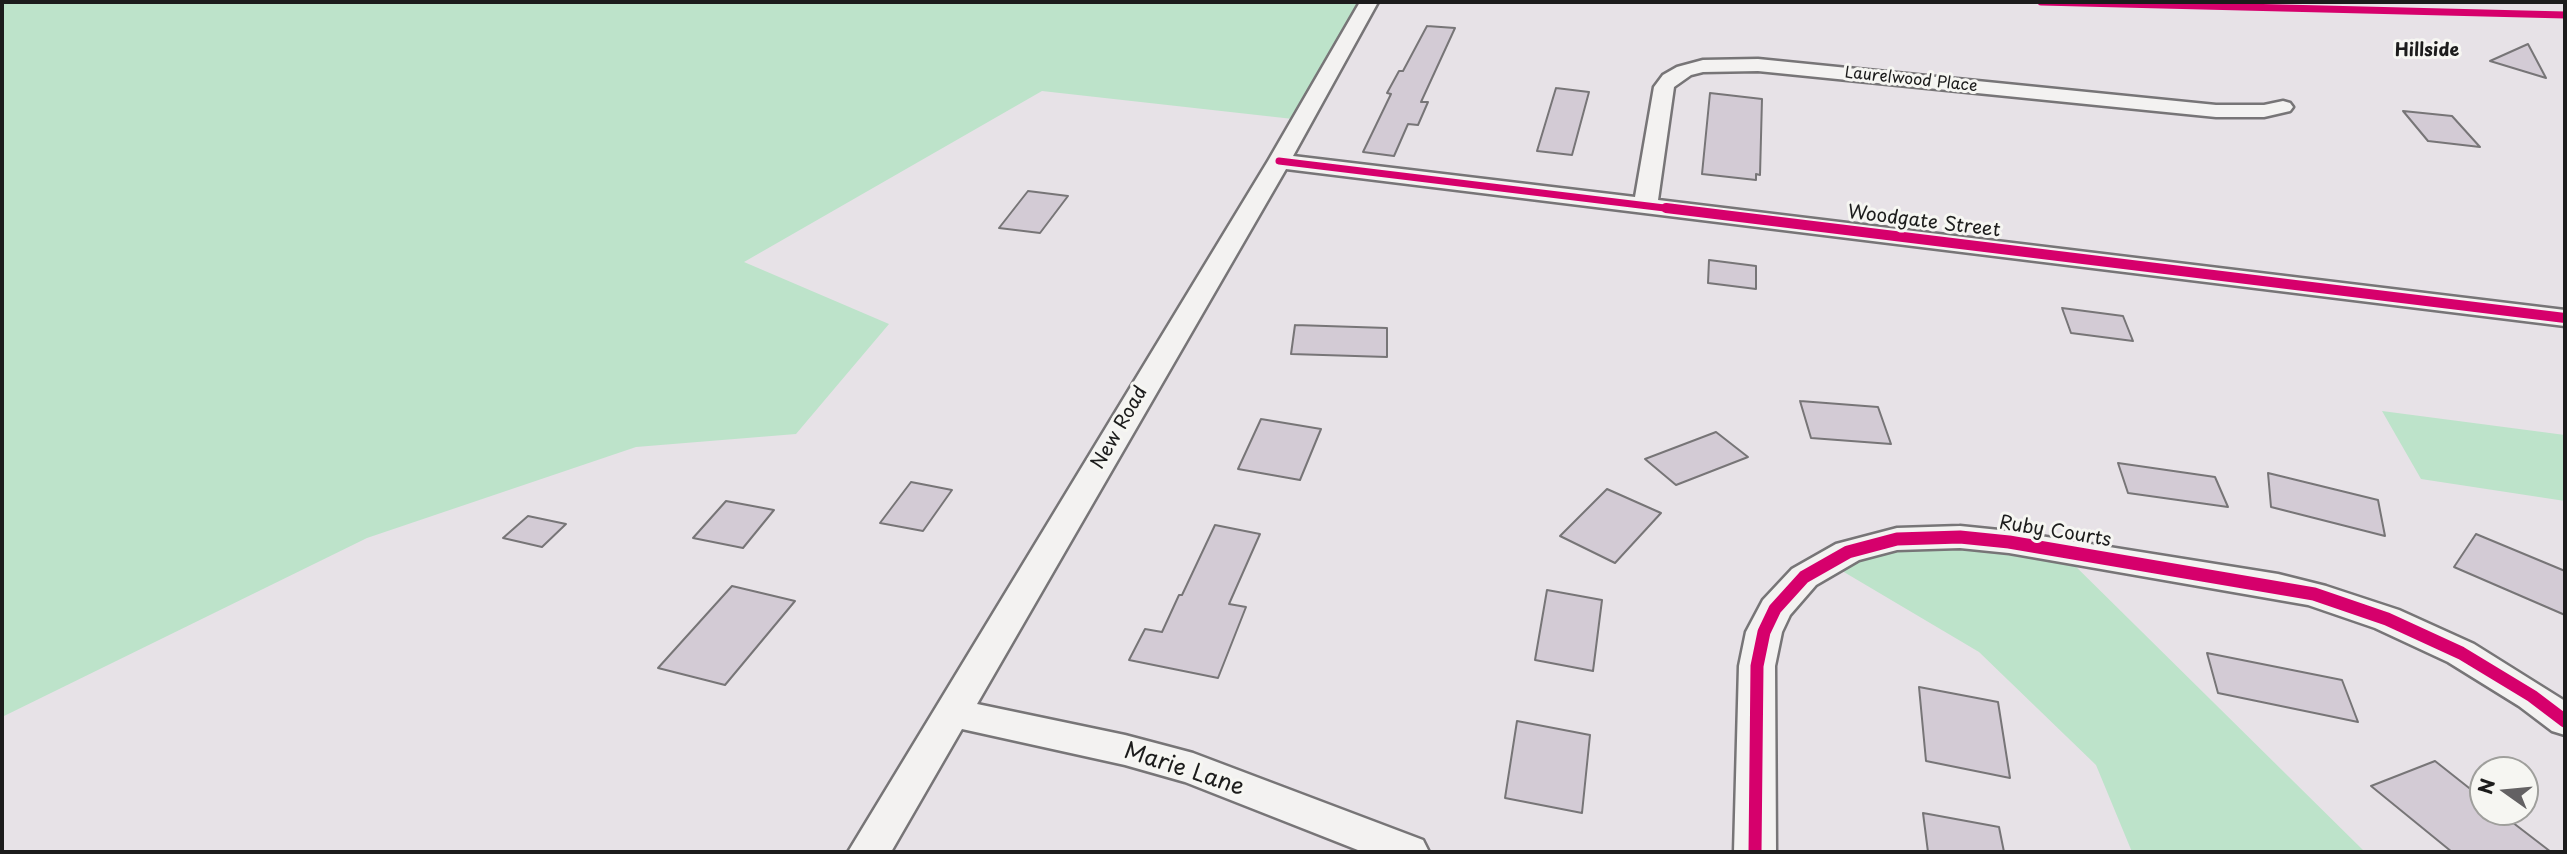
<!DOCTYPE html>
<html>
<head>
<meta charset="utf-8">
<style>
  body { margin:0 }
  #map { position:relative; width:2567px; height:854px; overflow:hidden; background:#e7e2e7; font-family:"Playpen Sans",sans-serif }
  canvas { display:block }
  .frame { position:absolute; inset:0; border:4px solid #1c1c1c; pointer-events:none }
  .north { position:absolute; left:2469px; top:756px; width:70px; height:70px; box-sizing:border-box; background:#f6f6f2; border:2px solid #9f9f9c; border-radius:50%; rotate:285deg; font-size:19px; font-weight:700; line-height:28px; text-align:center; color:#1c1c1c }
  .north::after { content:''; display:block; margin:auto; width:24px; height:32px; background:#636163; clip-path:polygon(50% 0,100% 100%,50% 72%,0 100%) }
</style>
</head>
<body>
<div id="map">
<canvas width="2567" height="854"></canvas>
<div class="frame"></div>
<div class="north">N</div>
</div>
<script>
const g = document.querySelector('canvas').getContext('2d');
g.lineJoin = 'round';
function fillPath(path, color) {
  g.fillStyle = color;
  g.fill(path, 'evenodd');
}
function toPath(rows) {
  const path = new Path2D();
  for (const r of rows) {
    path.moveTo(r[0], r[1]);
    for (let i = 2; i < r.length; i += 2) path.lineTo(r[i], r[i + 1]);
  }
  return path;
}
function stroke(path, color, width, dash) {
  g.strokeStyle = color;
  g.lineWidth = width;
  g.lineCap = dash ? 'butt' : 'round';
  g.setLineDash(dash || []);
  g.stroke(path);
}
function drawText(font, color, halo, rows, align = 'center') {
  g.font = font + ' "Playpen Sans",sans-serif';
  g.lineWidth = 6;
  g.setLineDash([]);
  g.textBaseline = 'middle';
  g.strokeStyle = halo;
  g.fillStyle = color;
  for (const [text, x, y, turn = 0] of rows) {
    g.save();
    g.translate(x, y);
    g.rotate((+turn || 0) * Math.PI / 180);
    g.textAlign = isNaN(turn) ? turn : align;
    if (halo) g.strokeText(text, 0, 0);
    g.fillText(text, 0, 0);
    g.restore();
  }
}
fillPath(toPath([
  [2,2,1369,2,1302,120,1042,91,744,262,889,324,796,434,636,447,367,538,2,717],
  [2382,411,2565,435,2565,501,2421,479],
  [1866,546,2059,550,2365,852,2132,852,2096,765,1979,652,1827,562]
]), '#bde3ca');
const building = toPath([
  [1427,26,1455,28,1421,102,1428,102,1418,125,1408,124,1394,156,1363,152,1391,94,1387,93,1399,71,1403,71,1427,26],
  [2528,44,2546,78,2490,61,2528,44],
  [1556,88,1589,92,1572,155,1537,151,1556,88],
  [1710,93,1762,99,1760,175,1756,174,1756,180,1702,174,1710,93],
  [2403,111,2452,116,2480,147,2428,141,2403,111],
  [1028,191,1068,196,1040,233,999,228,1028,191],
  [1709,260,1756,266,1756,289,1708,283,1709,260],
  [2062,308,2123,316,2133,341,2071,333,2062,308],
  [1295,325,1387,328,1387,357,1291,354,1295,325],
  [1800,401,1878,407,1891,444,1811,438,1800,401],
  [1261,419,1321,429,1300,480,1238,469,1261,419],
  [1716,432,1748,457,1676,485,1645,459,1716,432],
  [2118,463,2215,477,2228,507,2128,493,2118,463],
  [2268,473,2378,500,2385,536,2271,507,2268,473],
  [911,482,952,490,923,531,880,523,911,482],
  [1607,489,1661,513,1615,563,1560,536,1607,489],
  [726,501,774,510,743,548,693,538,726,501],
  [528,516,566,524,542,547,503,538,528,516],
  [1215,525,1260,534,1229,604,1246,607,1218,678,1129,660,1145,629,1162,632,1179,595,1182,595,1215,525],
  [2476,534,2565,571,2565,615,2454,567,2476,534],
  [732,586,795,601,725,685,658,668,732,586],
  [1547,590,1602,600,1593,671,1535,660,1547,590],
  [2207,653,2342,680,2358,722,2218,693,2207,653],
  [1919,687,1998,702,2010,778,1926,761,1919,687],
  [1517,721,1590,735,1582,813,1505,798,1517,721],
  [2435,761,2483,799,2483,812,2499,812,2551,852,2452,852,2371,786,2435,761],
  [1923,813,1999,827,2004,852,1928,852,1923,813]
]);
fillPath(building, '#d3cbd5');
stroke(building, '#777577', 2);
const minor = toPath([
  [1360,2,1378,2,1293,156,1635,197,1654,87,1663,75,1677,67,1703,60,1758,59,2216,105,2264,105,2283,101,2290,103,2293,107,2290,111,2264,117,2216,117,1758,71,1703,72,1691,75,1674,87,1658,200,2565,310,2565,326,1286,169,977,704,1125,735,1193,753,1423,840,1429,852,1363,852,1185,782,1125,765,962,729,891,852,848,852,1268,161,1360,2],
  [1960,526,2009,531,2278,574,2326,586,2399,610,2474,644,2565,701,2565,735,2552,731,2519,706,2448,662,2375,628,2308,605,2009,553,1960,548,1897,550,1859,560,1816,585,1790,615,1782,632,1775,666,1776,852,1734,852,1739,666,1746,632,1763,600,1792,569,1836,544,1897,528,1960,526]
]);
stroke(minor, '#777577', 5);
fillPath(minor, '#f3f2f1');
stroke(toPath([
  [2041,2,2565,15],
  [1279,161,1681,210]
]), '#d6006c', 7);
stroke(toPath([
  [1666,208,2565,318]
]), '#d6006c', 10);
stroke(toPath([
  [1755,852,1757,666,1764,632,1775,609,1804,577,1848,552,1897,539,1960,537,2009,542,2314,594,2387,619,2461,653,2532,696,2565,721]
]), '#d6006c', 13);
drawText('16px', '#1c1c1c', '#f6f6f2', [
  ["Laurelwood Place",1911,80,6]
]);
drawText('bold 18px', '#1c1c1c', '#f6f6f2', [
  ["Hillside",2427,51]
]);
drawText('19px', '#1c1c1c', '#f6f6f2', [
  ["Woodgate Street",1924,222,7],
  ["New Road",1120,428,-60],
  ["Ruby Courts",2055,532,9]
]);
drawText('23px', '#1c1c1c', '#f6f6f2', [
  ["Marie Lane",1184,770,18]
]);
</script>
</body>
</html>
